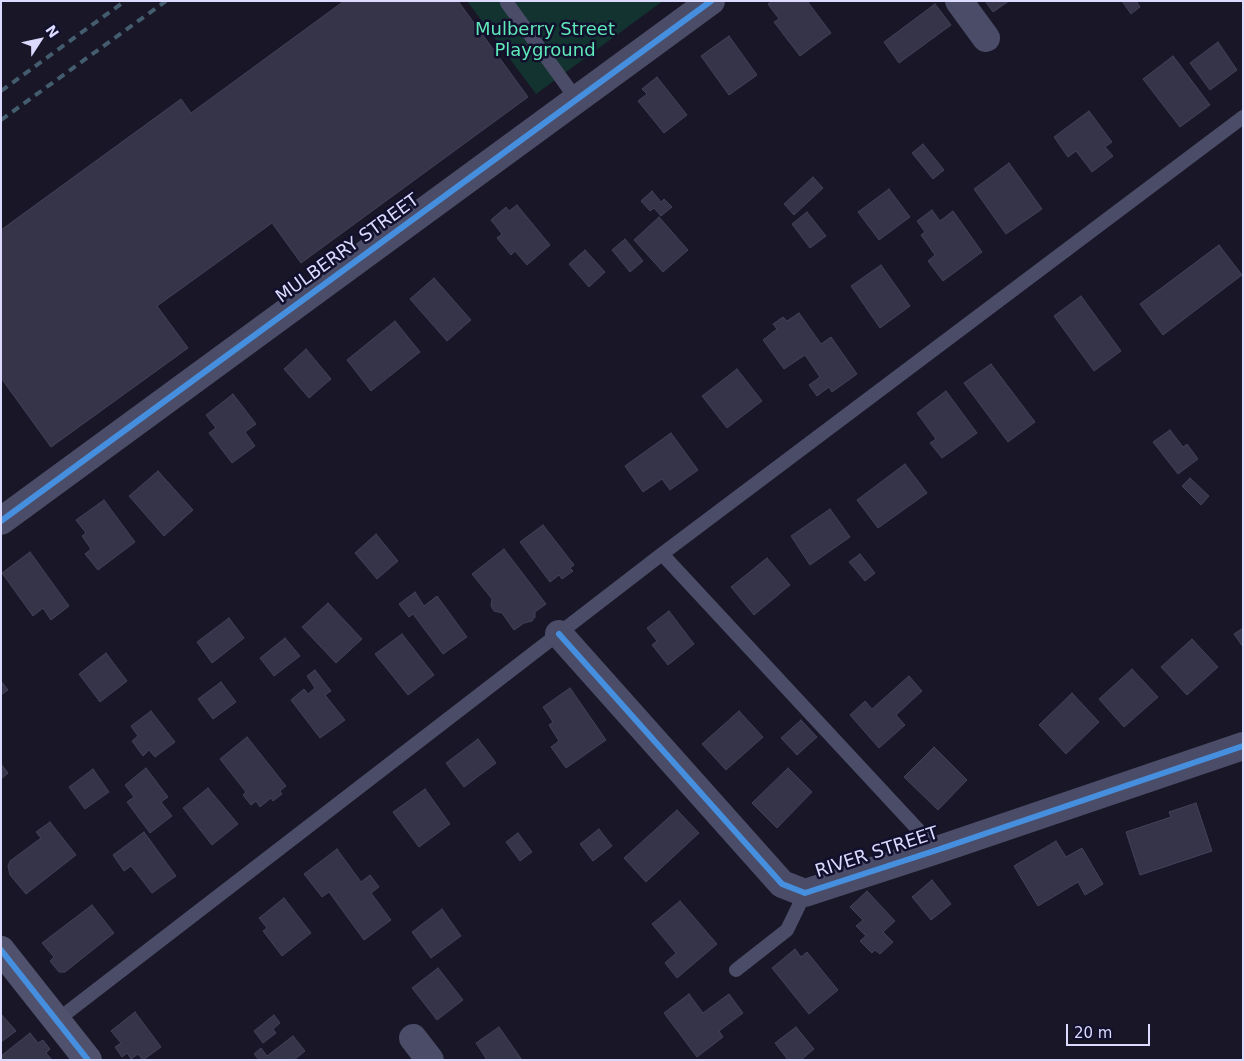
<!DOCTYPE html>
<html>
<head>
<meta charset="utf-8">
<style>
  body { margin:0 }
  #map { position:relative; width:1244px; height:1061px; overflow:hidden; background:#181627; font-family:"DejaVu Sans",sans-serif }
  canvas { display:block }
  .frame { position:absolute; inset:0; border:2px solid #dcdbff; pointer-events:none }
  .north { position:absolute; left:15px; top:15px; width:50px; height:50px; -webkit-text-stroke:4px #12102d; paint-order:stroke; rotate:55deg; font-size:14px; font-weight:700; line-height:20px; text-align:center; color:#dcdbff }
  .north::after { content:''; display:block; margin:auto; width:18px; height:22px; background:#dcdbff; clip-path:polygon(50% 0,100% 100%,50% 72%,0 100%) }
  .scale { position:absolute; left:1066px; top:1024px; width:84px; height:22px; box-sizing:border-box; border:2px solid #dcdbff; border-top:0; padding-left:6px; font-size:15px; line-height:18px; white-space:nowrap; color:#dcdbff; -webkit-text-stroke:4px #12102d; paint-order:stroke }
</style>
</head>
<body>
<div id="map">
<canvas width="1244" height="1061"></canvas>
<div class="frame"></div>
<div class="north">N</div>
<div class="scale">20 m</div>
</div>
<script>
const g = document.querySelector('canvas').getContext('2d');
g.lineJoin = 'round';
function fillPath(path, color) {
  g.fillStyle = color;
  g.fill(path, 'evenodd');
}
function toPath(rows) {
  const path = new Path2D();
  for (const r of rows) {
    path.moveTo(r[0], r[1]);
    for (let i = 2; i < r.length; i += 2) path.lineTo(r[i], r[i + 1]);
  }
  return path;
}
function stroke(path, color, width, dash) {
  g.strokeStyle = color;
  g.lineWidth = width;
  g.lineCap = dash ? 'butt' : 'round';
  g.setLineDash(dash || []);
  g.stroke(path);
}
function drawText(font, color, halo, rows, align = 'center') {
  g.font = font + ' "DejaVu Sans",sans-serif';
  g.lineWidth = 5;
  g.setLineDash([]);
  g.textBaseline = 'middle';
  g.strokeStyle = halo;
  g.fillStyle = color;
  for (const [text, x, y, turn = 0] of rows) {
    g.save();
    g.translate(x, y);
    g.rotate((+turn || 0) * Math.PI / 180);
    g.textAlign = isNaN(turn) ? turn : align;
    if (halo) g.strokeText(text, 0, 0);
    g.fillText(text, 0, 0);
    g.restore();
  }
}
fillPath(toPath([
  [467,1,663,1,536,94]
]), '#133331');
const building = toPath([
  [344,1,458,1,528,97,301,263,272,223,157,306,188,348,51,447,1,378,1,230,181,99,191,113,344,1],
  [772,1,807,1,831,33,800,56,774,22,779,19,768,4,772,1],
  [985,1,1009,1,993,12,985,1],
  [1122,1,1136,1,1140,7,1131,14,1122,1],
  [935,4,951,25,899,63,884,42,935,4],
  [729,36,757,75,729,95,701,56,729,36],
  [1218,42,1237,70,1210,90,1190,63,1218,42],
  [1173,56,1210,105,1180,127,1143,79,1173,56],
  [657,77,687,115,664,133,638,101,647,94,642,89,657,77],
  [1089,111,1112,142,1105,147,1113,156,1092,172,1076,151,1068,157,1054,137,1089,111],
  [923,144,944,170,933,179,912,153,923,144],
  [1009,163,1042,209,1006,234,974,189,1009,163],
  [813,177,823,188,794,215,784,204,813,177],
  [889,189,910,217,879,240,858,212,889,189],
  [652,191,661,202,664,199,672,207,661,216,654,208,650,211,641,201,652,191],
  [517,205,550,245,527,265,515,251,511,255,497,238,502,234,491,220,506,207,509,211,517,205],
  [932,210,940,221,953,211,982,252,943,281,928,261,935,255,921,235,925,232,917,221,932,210],
  [807,212,826,236,810,248,792,224,807,212],
  [659,217,688,250,663,272,634,240,659,217],
  [625,239,643,261,630,272,612,250,625,239],
  [1219,245,1242,275,1163,335,1140,304,1219,245],
  [585,250,605,272,589,287,569,264,585,250],
  [881,265,910,306,880,328,851,286,881,265],
  [434,278,471,320,447,341,410,299,434,278],
  [1081,296,1121,351,1094,371,1054,316,1081,296],
  [799,313,821,344,831,337,857,374,832,392,829,387,817,396,809,385,820,377,805,355,784,369,763,340,777,329,773,324,783,317,787,321,799,313],
  [395,321,420,352,371,391,347,360,395,321],
  [306,349,331,379,309,398,284,369,306,349],
  [991,364,1035,422,1008,442,964,383,991,364],
  [737,369,762,401,727,428,702,396,737,369],
  [946,391,977,433,942,458,930,443,936,439,917,413,946,391],
  [233,394,256,424,245,432,255,446,232,463,209,433,216,428,206,415,233,394],
  [1170,430,1183,447,1187,444,1198,459,1178,474,1153,442,1170,430],
  [671,433,698,470,670,490,662,479,643,492,625,466,671,433],
  [905,464,927,493,878,528,857,500,905,464],
  [158,471,193,510,164,536,129,496,158,471],
  [1190,478,1209,496,1201,505,1182,486,1190,478],
  [104,500,135,542,98,570,85,554,91,549,82,536,86,533,76,520,104,500],
  [830,509,850,537,810,565,791,536,830,509],
  [543,525,574,565,570,568,573,571,562,579,559,575,550,582,520,542,543,525],
  [376,534,398,561,377,579,355,553,376,534],
  [504,549,546,604,535,612,535,617,532,621,524,623,514,630,502,613,494,611,491,606,492,599,472,574,504,549],
  [30,552,69,606,51,620,43,608,33,616,2,573,30,552],
  [860,554,875,573,865,581,849,562,860,554],
  [767,558,790,585,754,615,731,587,767,558],
  [415,592,424,606,437,596,467,637,443,654,413,614,409,617,399,604,415,592],
  [328,603,362,639,336,663,302,627,328,603],
  [669,611,694,644,668,665,652,645,657,641,647,628,669,611],
  [229,618,244,638,212,663,197,642,229,618],
  [1243,628,1243,647,1234,634,1243,628],
  [402,634,434,675,408,695,375,654,402,634],
  [285,638,300,656,274,676,260,658,285,638],
  [1192,639,1218,667,1187,695,1161,667,1192,639],
  [106,653,127,681,100,702,79,674,106,653],
  [1132,669,1158,697,1124,727,1099,699,1132,669],
  [315,670,331,691,325,695,345,720,320,738,291,700,304,689,308,694,315,688,307,676,315,670],
  [909,676,922,691,896,715,905,725,879,748,850,715,865,701,872,709,909,676],
  [1,681,8,690,1,695,1,681],
  [221,682,236,702,213,719,198,699,221,682],
  [570,688,606,740,566,768,551,747,559,741,549,725,553,722,543,707,570,688],
  [1072,693,1099,722,1066,754,1039,725,1072,693],
  [151,711,175,742,155,757,149,750,143,756,132,741,138,736,131,726,151,711],
  [739,711,763,737,726,770,702,744,739,711],
  [801,720,817,737,797,755,781,738,801,720],
  [247,737,286,786,280,791,282,794,273,801,271,798,260,807,256,801,251,805,243,795,246,792,220,759,247,737],
  [478,739,496,763,464,787,446,763,478,739],
  [934,747,967,780,938,810,904,777,934,747],
  [1,764,8,773,1,779,1,764],
  [146,768,168,797,161,802,172,816,150,833,127,802,134,797,125,785,146,768],
  [788,768,812,792,777,828,752,803,788,768],
  [93,769,109,792,85,809,69,787,93,769],
  [208,788,238,824,212,845,183,808,208,788],
  [425,789,450,824,419,847,393,812,425,789],
  [1196,803,1212,851,1140,875,1126,832,1171,817,1169,812,1196,803],
  [677,810,699,833,646,882,624,858,677,810],
  [50,822,76,855,26,894,10,875,8,866,10,861,41,838,36,832,50,822],
  [599,829,612,846,593,861,580,844,599,829],
  [144,832,176,876,152,893,131,866,124,871,113,855,144,832],
  [518,833,532,852,520,861,506,842,518,833],
  [1056,841,1066,857,1082,848,1103,884,1085,895,1078,882,1038,906,1014,866,1056,841],
  [337,849,361,882,370,875,379,887,371,893,391,920,364,940,329,892,322,897,304,874,337,849],
  [932,880,951,904,931,920,912,897,932,880],
  [867,891,895,921,883,932,893,942,880,954,875,950,872,953,860,941,866,936,856,926,863,920,850,907,867,891],
  [284,898,311,933,282,956,263,931,267,928,259,918,284,898],
  [680,901,717,944,677,978,665,963,676,953,652,924,680,901],
  [92,905,114,933,65,972,59,972,50,961,54,957,42,943,92,905],
  [442,909,461,936,431,958,412,932,442,909],
  [795,949,801,957,807,952,838,990,809,1014,772,968,795,949],
  [438,968,463,1000,437,1020,412,988,438,968],
  [689,994,703,1013,729,994,743,1013,719,1031,723,1037,697,1057,664,1013,689,994],
  [135,1012,161,1047,143,1060,138,1054,131,1059,127,1053,122,1057,115,1047,121,1043,111,1031,135,1012],
  [1,1014,16,1031,1,1042,1,1014],
  [274,1015,280,1023,273,1029,276,1033,263,1043,254,1031,274,1015],
  [499,1027,522,1060,487,1060,476,1043,499,1027],
  [796,1027,814,1049,801,1060,788,1060,775,1043,796,1027],
  [30,1033,38,1043,43,1040,50,1049,46,1053,52,1060,1,1060,1,1056,30,1033],
  [293,1036,305,1051,294,1060,259,1060,254,1054,261,1048,267,1056,293,1036]
]);
fillPath(building, '#363448');
stroke(building, '#434159', 1);
stroke(toPath([
  [507,3,577,100],
  [662,554,937,850],
  [736,970,787,930,805,893],
  [56,1021,662,554,1243,117]
]), '#4b4c67', 14);
stroke(toPath([
  [959,1,986,38],
  [1,521,711,1],
  [559,634,782,884,805,893,937,850,1243,746],
  [413,1038,430,1060]
]), '#4b4c67', 28);
stroke(toPath([
  [1,950,88,1060]
]), '#4f516d', 28);
stroke(toPath([
  [1,91,125,1],
  [1,120,166,1]
]), '#445d6e', 4, [8, 6]);
stroke(toPath([
  [1,521,711,1],
  [559,634,782,884,805,893,937,850,1243,746],
  [1,950,88,1060]
]), '#468fdf', 6);
drawText('18px', '#5fe8b8', '#12102d', [
  ["Mulberry Street",545,30],
  ["Playground",545,51]
]);
drawText('18px', '#dcdbff', '#12102d', [
  ["MULBERRY STREET",348,249,-36],
  ["RIVER STREET",877,853,-18]
]);
</script>
</body>
</html>
